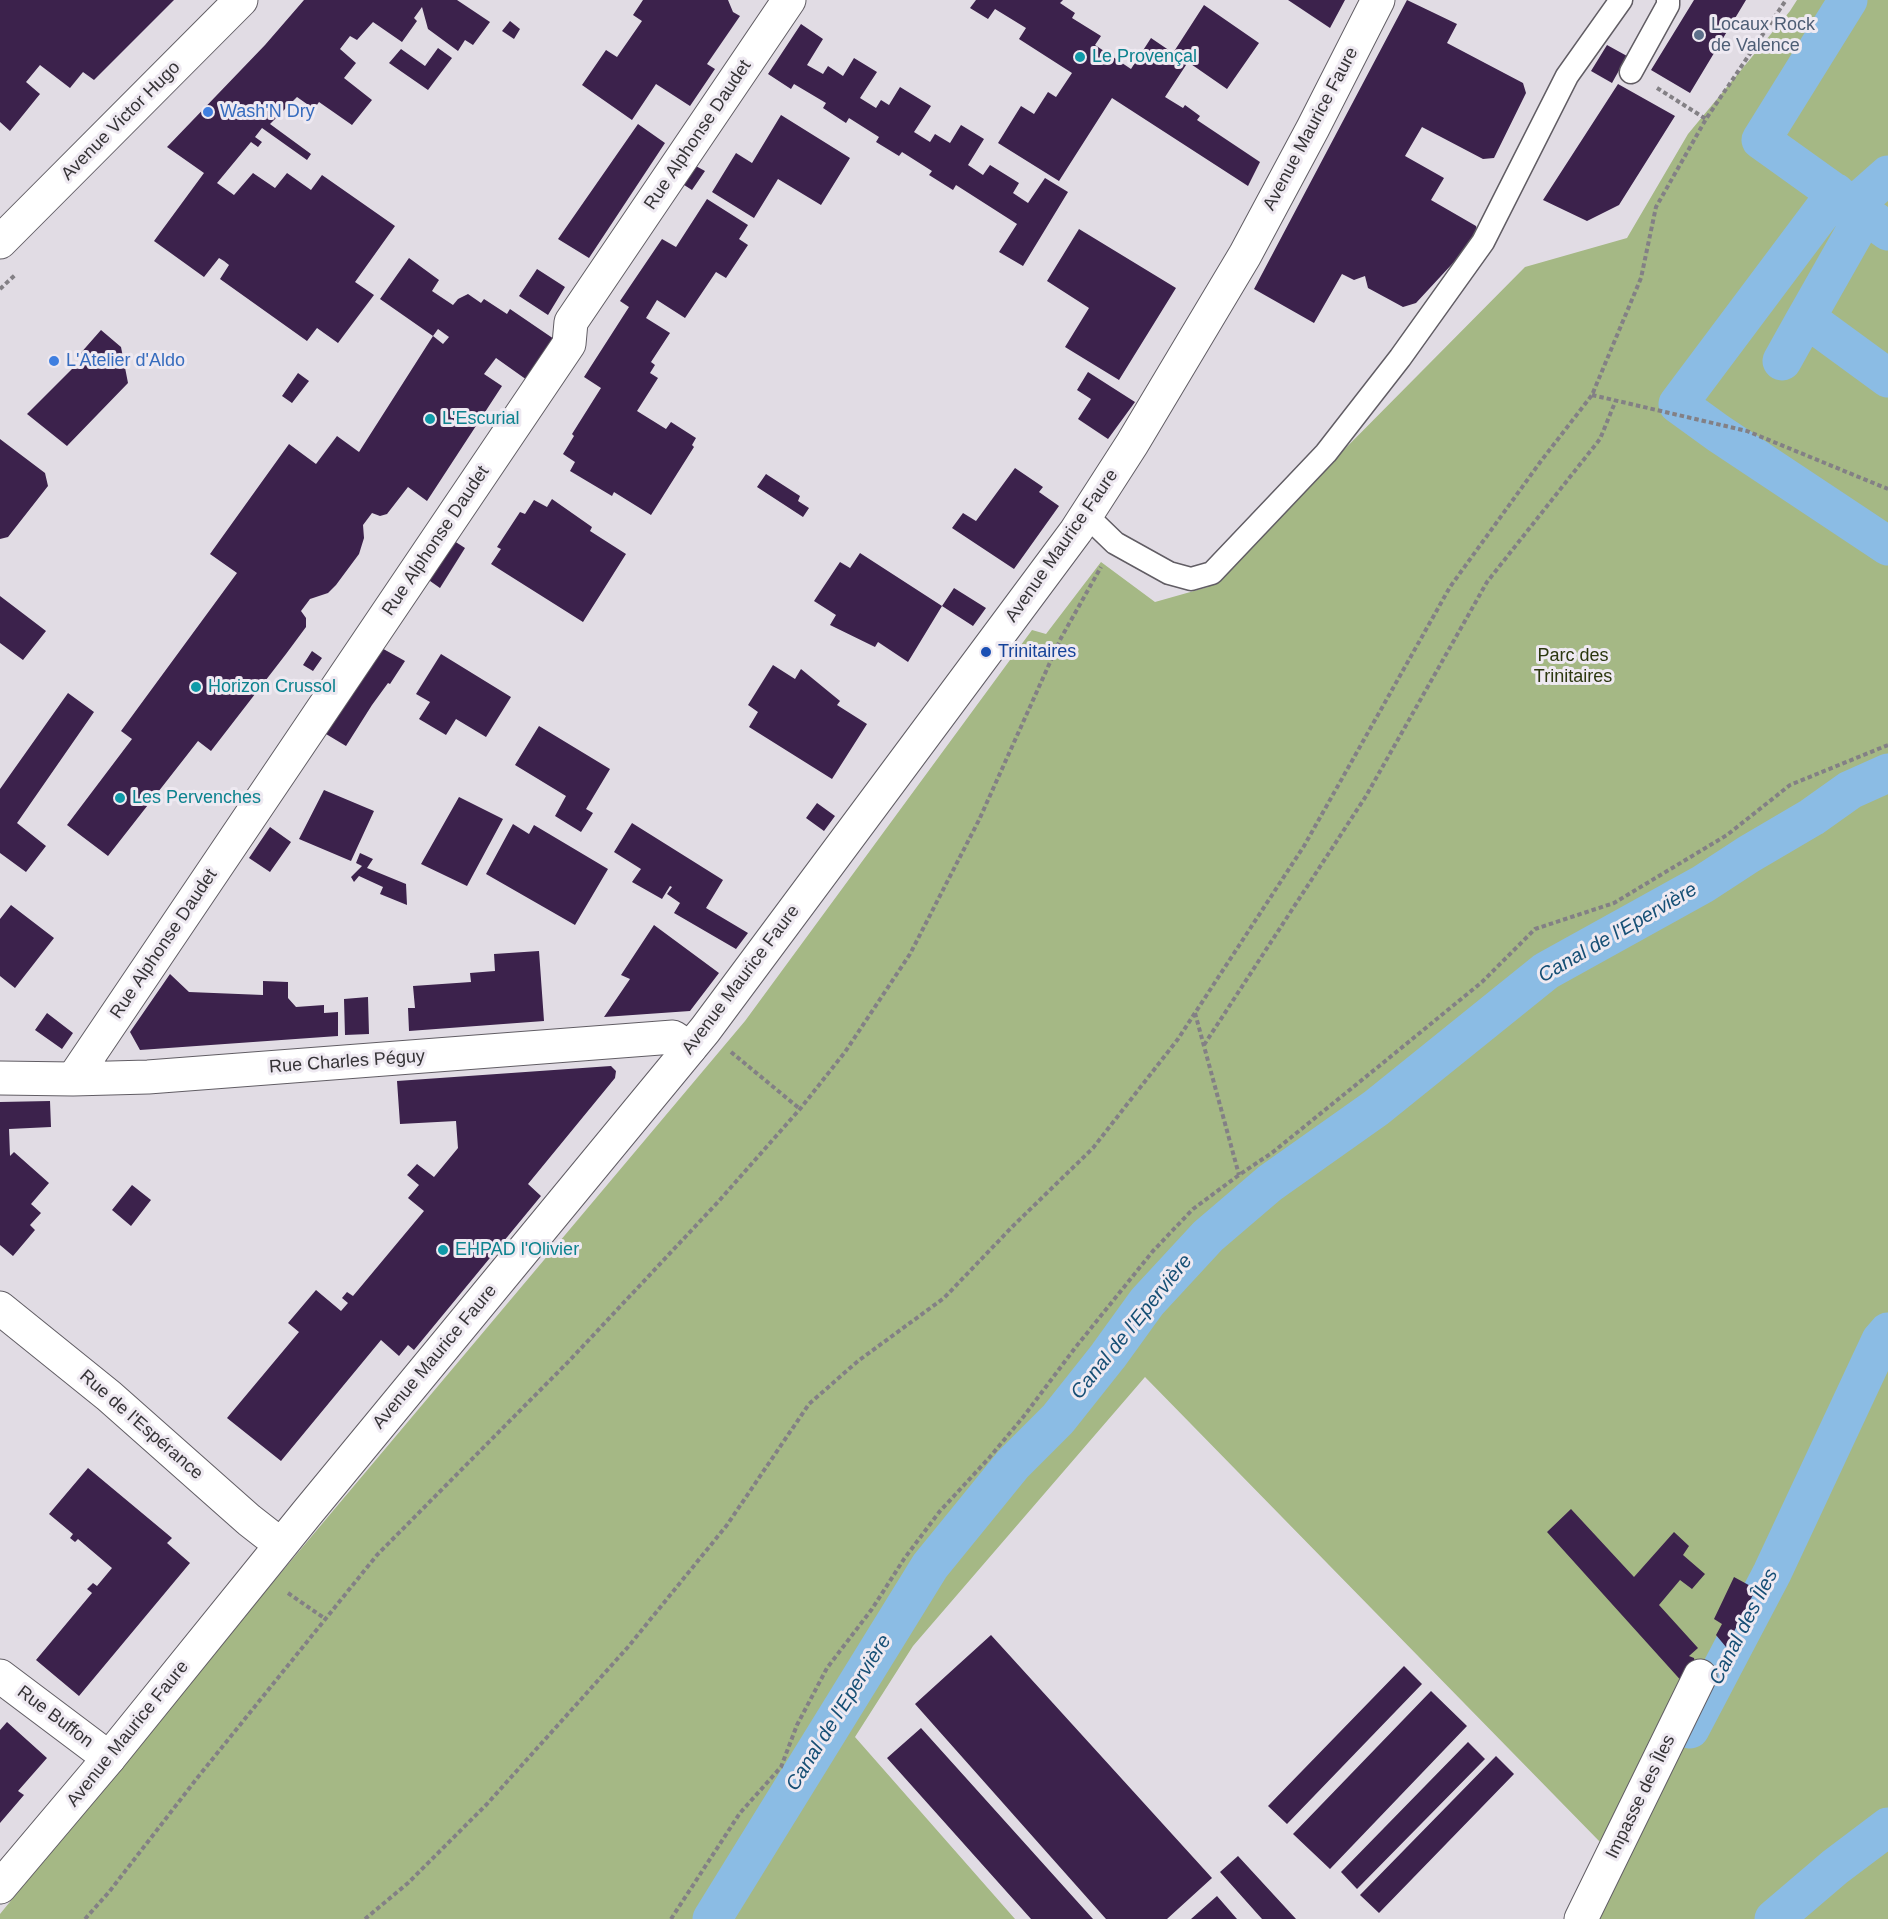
<!DOCTYPE html>
<html>
<head>
<meta charset="utf-8">
<style>
  body { margin:0 }
  canvas { display:block; background:#e1dce4 }
</style>
</head>
<body>
<canvas width="1888" height="1919"></canvas>
<script>
const g = document.querySelector('canvas').getContext('2d');
g.lineJoin = 'round';
function fillPath(path, color) {
  g.fillStyle = color;
  g.fill(path, 'evenodd');
}
function toPath(rows) {
  const path = new Path2D();
  for (const r of rows) {
    path.moveTo(r[0], r[1]);
    for (let i = 2; i < r.length; i += 2) path.lineTo(r[i], r[i + 1]);
  }
  return path;
}
function stroke(path, color, width, dash) {
  g.strokeStyle = color;
  g.lineWidth = width;
  g.lineCap = dash ? 'butt' : 'round';
  g.setLineDash(dash || []);
  g.stroke(path);
}
function drawText(font, color, halo, rows, align = 'center') {
  g.font = font + ' Arial,sans-serif';
  g.lineWidth = 6;
  g.setLineDash([]);
  g.textBaseline = 'middle';
  g.strokeStyle = halo;
  g.fillStyle = color;
  for (const [text, x, y, turn = 0] of rows) {
    g.save();
    g.translate(x, y);
    g.rotate((+turn || 0) * Math.PI / 180);
    g.textAlign = isNaN(turn) ? turn : align;
    if (halo) g.strokeText(text, 0, 0);
    g.fillText(text, 0, 0);
    g.restore();
  }
}
fillPath(toPath([
  [1797,0,1888,0,1888,1919,1574,1919,1601,1843,1145,1377,913,1646,855,1737,1015,1919,0,1919,0,1914,221,1644,745,1021,1032,630,1046,634,1101,562,1155,602,1208,587,1525,267,1627,238,1688,134,1790,11]
]), '#a5b885');
stroke(toPath([
  [1848,0,1761,140,1888,231],
  [1836,193,1678,404,1718,433,1888,546],
  [1853,206,1888,175],
  [1865,214,1806,318,1888,378],
  [1782,361,1806,318],
  [1690,1729,1772,1573,1881,1340,1888,1332],
  [712,1919,930,1566,1013,1464,1058,1419,1108,1356,1147,1302,1208,1236,1270,1183,1376,1108,1546,971,1703,884,1749,854,1812,817,1850,790,1888,773],
  [1774,1919,1835,1867,1888,1827]
]), '#8bbce4', 39);
fillPath(toPath([
  [0,0,174,0,94,80,83,72,70,88,40,65,26,82,40,94,10,131,0,122],
  [304,0,457,0,490,22,473,45,465,40,458,51,428,29,422,7,414,18,417,21,402,42,373,22,357,40,350,36,340,49,356,63,344,78,372,100,352,125,319,102,314,109,297,97,270,124,311,154,307,160,262,128,255,137,262,142,258,147,251,142,217,183,234,195,253,173,275,188,287,173,311,190,322,175,395,226,355,282,374,295,338,343,317,328,307,341,220,279,229,265,224,261,219,258,204,277,154,241,204,173,167,147,265,45],
  [643,0,728,0,733,12,740,16,707,64,715,69,690,106,656,84,632,120,582,85,606,50,617,57,642,21,633,15],
  [976,0,1063,0,1060,3,1075,13,1072,18,1101,36,1095,45,1131,69,1151,38,1173,53,1204,5,1259,43,1227,89,1188,62,1165,97,1183,108,1185,105,1200,116,1197,120,1260,162,1248,186,1112,98,1059,181,998,143,1021,106,1034,114,1048,92,1056,97,1072,73,1019,39,1026,28,995,9,988,19,970,8],
  [1288,0,1345,0,1330,28],
  [1407,0,1457,24,1447,43,1523,83,1526,93,1494,158,1483,159,1422,127,1405,156,1444,178,1431,200,1476,226,1478,236,1416,303,1403,307,1368,288,1365,276,1354,280,1342,274,1314,323,1254,289],
  [1694,0,1746,0,1690,93,1651,70],
  [510,21,520,29,514,39,502,31],
  [801,24,823,39,807,65,823,74,828,66,843,76,854,58,877,72,860,98,876,108,881,100,889,105,900,87,931,106,914,132,930,142,935,134,950,143,961,125,984,139,968,165,983,175,990,165,1019,183,1013,193,1028,203,1045,178,1068,192,1023,266,999,252,1017,224,956,185,953,190,929,175,932,171,902,152,899,156,876,142,879,137,849,118,846,123,823,108,826,103,794,84,791,89,768,74],
  [1607,45,1627,56,1612,83,1591,71],
  [438,48,452,58,428,90,389,63,401,49,425,66],
  [1618,84,1675,116,1619,205,1587,221,1543,200],
  [781,115,850,158,821,205,778,179,754,218,712,192,736,153,752,163],
  [638,124,665,143,589,258,558,239],
  [694,165,705,171,692,190,681,183],
  [707,199,748,225,739,239,748,245,726,278,716,272,685,318,657,300,646,318,670,333,651,362,655,365,650,373,658,378,637,411,666,429,671,422,696,438,692,445,694,447,651,515,614,492,612,496,570,471,575,462,563,454,574,436,572,434,601,388,584,377,629,307,620,301,662,239,676,247],
  [1079,229,1176,288,1119,380,1065,347,1089,308,1047,281],
  [409,258,439,280,432,291,453,305,458,299,468,294,481,303,484,299,507,314,510,309,554,339,527,380,496,358,484,374,502,386,427,501,408,487,387,514,380,516,372,513,363,525,364,538,359,554,336,585,328,593,310,599,301,611,306,618,306,627,286,654,211,751,198,741,108,856,67,825,132,739,121,731,237,573,210,554,289,444,316,464,337,436,359,452,433,336,443,344,449,337,438,329,433,336,380,299],
  [537,269,565,287,548,315,519,296],
  [101,330,121,347,128,383,67,446,27,414,83,358,79,355],
  [1088,372,1135,402,1108,439,1078,419,1091,399,1077,390],
  [298,373,309,381,292,403,282,396],
  [0,439,45,473,48,486,8,537,0,539],
  [1015,468,1043,487,1039,492,1059,506,1014,569,952,528,963,513,976,521],
  [766,474,800,496,798,501,809,508,803,517,757,487],
  [552,499,592,527,590,531,626,554,583,622,491,564,501,549,497,547,520,512,525,514,534,500,547,507],
  [448,537,465,548,440,588,423,576],
  [860,553,942,606,908,662,878,642,875,647,830,625,836,615,814,601,840,562,850,568],
  [954,588,986,608,973,626,942,606],
  [0,596,46,631,23,660,0,643],
  [378,646,405,661,390,684,388,683,372,705,346,746,321,731],
  [312,651,322,658,313,671,303,665],
  [441,654,511,697,486,737,456,719,446,735,419,719,430,702,416,694],
  [773,665,795,679,801,669,840,701,837,705,867,724,832,779,749,727,758,712,748,705],
  [68,693,94,712,17,823,46,846,26,872,0,853,0,789],
  [539,726,610,769,586,809,593,813,581,832,555,816,566,796,515,765],
  [324,790,374,811,351,861,299,839],
  [459,797,503,819,467,886,421,864],
  [817,803,835,816,824,831,806,818],
  [632,823,723,880,706,908,748,933,736,949,674,913,680,903,667,894,672,887,670,886,662,899,632,882,641,869,614,852],
  [513,824,529,834,534,825,608,869,575,925,486,874],
  [270,827,291,842,270,872,249,858],
  [360,853,373,859,367,868,406,884,407,905,380,894,383,887,359,876,354,882,351,877,362,866,356,863],
  [11,905,54,938,15,988,0,976,0,919],
  [654,925,719,973,690,1011,604,1017,630,979,621,975],
  [539,951,544,1021,409,1031,408,1008,415,1008,413,986,471,982,470,973,495,971,494,954],
  [170,974,189,992,263,995,263,981,288,982,288,998,296,1007,324,1005,324,1013,338,1012,338,1036,140,1050,130,1032],
  [368,997,369,1034,345,1035,344,999],
  [47,1013,73,1033,62,1049,35,1030],
  [611,1066,616,1071,615,1078,528,1184,541,1196,414,1350,408,1345,399,1356,381,1340,281,1461,227,1418,299,1332,288,1323,316,1290,341,1311,348,1303,342,1298,347,1292,353,1296,424,1211,408,1198,419,1185,407,1175,417,1164,434,1177,458,1148,456,1121,400,1124,397,1081],
  [50,1101,51,1127,9,1129,10,1156,14,1152,49,1183,31,1204,41,1213,30,1225,35,1230,13,1256,0,1245,0,1102],
  [132,1185,151,1200,131,1226,112,1210],
  [88,1468,172,1538,167,1543,190,1563,79,1696,36,1660,92,1593,87,1589,93,1583,97,1586,112,1568,78,1539,75,1542,70,1538,73,1534,49,1514],
  [1571,1509,1634,1577,1674,1532,1689,1546,1683,1555,1705,1574,1692,1589,1680,1580,1659,1605,1698,1648,1689,1656,1694,1658,1695,1664,1685,1685,1547,1532],
  [1734,1577,1756,1589,1726,1647,1716,1635,1722,1624,1714,1619],
  [991,1635,1212,1878,1167,1919,1106,1919,915,1704],
  [1404,1666,1422,1684,1287,1824,1268,1806],
  [1431,1691,1467,1726,1330,1869,1293,1834],
  [7,1722,47,1758,18,1791,24,1795,0,1823,0,1730],
  [921,1728,1093,1919,1031,1919,887,1758],
  [1468,1742,1485,1759,1357,1889,1341,1872],
  [1496,1756,1514,1774,1379,1913,1360,1895],
  [1238,1856,1296,1919,1262,1919,1220,1872],
  [1217,1896,1237,1919,1191,1919]
]), '#3c224c');
const lane = toPath([
  [1631,72,1668,5,1668,0],
  [1086,515,1115,543,1169,573,1191,579,1212,573,1326,453,1400,358,1483,242,1567,76,1621,0]
]);
const street = toPath([
  [0,1078,73,1079,148,1077,673,1037,690,1048],
  [73,1079,569,344,571,322,789,0],
  [0,1676,109,1758],
  [1581,1919,1700,1676]
]);
const secondary = toPath([
  [0,242,241,0],
  [0,1308,109,1396,249,1520,281,1545],
  [0,1887,109,1758,307,1513,705,1030,1076,531,1132,444,1245,255,1313,128,1378,0]
]);
stroke(lane, '#615d64', 25);
stroke(street, '#615d64', 35);
stroke(secondary, '#615d64', 35);
stroke(toPath([
  [1657,88,1706,119],
  [0,289,15,275],
  [1592,395,1747,431,1888,489],
  [1195,1013,1239,1175],
  [1204,1045,1366,796,1487,582,1600,439,1616,400],
  [731,1052,800,1109],
  [288,1593,324,1618],
  [85,1919,109,1892,198,1777,377,1555,570,1360,718,1202,800,1109,845,1052,910,954,979,820,1061,638,1101,567],
  [365,1919,408,1883,487,1804,628,1647,727,1525,809,1404,858,1361,944,1298,1013,1226,1093,1148,1178,1039,1304,846,1450,587,1541,461,1592,395,1641,278,1656,207,1706,119,1786,0],
  [671,1919,740,1813,781,1767,797,1725,827,1668,872,1609,904,1559,940,1511,989,1458,1024,1416,1075,1348,1153,1251,1193,1209,1239,1175,1273,1152,1389,1058,1482,982,1535,929,1614,903,1727,835,1790,785,1888,745]
]), '#838085', 4, [4.5, 3]);
stroke(lane, '#fff', 22);
stroke(street, '#fff', 33);
stroke(secondary, '#fff', 33);
for (const [x, y, r, color] of [
  [1699,35,6,"#5c6f8a"],
  [1080,57,6,"#0f9aa8"],
  [208,112,6,"#3f7fe0"],
  [54,361,6,"#3f7fe0"],
  [430,419,6,"#0f9aa8"],
  [986,652,6,"#1a4fb4"],
  [196,687,6,"#0f9aa8"],
  [120,798,6,"#0f9aa8"],
  [443,1250,6,"#0f9aa8"]
]) {
  const dot = new Path2D();
  dot.arc(x, y, r, 0, 2 * Math.PI);
  g.fillStyle = color;
  g.fill(dot);
  stroke(dot, '#eee9f1', 2);
}
drawText('18px', '#4e5e75', '#eee9f1', [
  ["Locaux Rock",1711,25],
  ["de Valence",1711,46]
], 'left');
drawText('18px', '#0d838f', '#eee9f1', [
  ["Le Provençal",1092,57],
  ["L'Escurial",442,419],
  ["Horizon Crussol",208,687],
  ["Les Pervenches",132,798],
  ["EHPAD l'Olivier",455,1250]
], 'left');
drawText('18px', '#366cbe', '#eee9f1', [
  ["Wash'N Dry",220,112],
  ["L'Atelier d'Aldo",66,361]
], 'left');
drawText('18px', '#363437', '#eee9f1', [
  ["Avenue Victor Hugo",121,121,-45],
  ["Avenue Maurice Faure",1311,129,-62],
  ["Rue Alphonse Daudet",698,135,-56],
  ["Rue Alphonse Daudet",436,541,-56],
  ["Avenue Maurice Faure",1062,546,-55],
  ["Rue Alphonse Daudet",164,944,-56],
  ["Avenue Maurice Faure",741,980,-53],
  ["Rue Charles Péguy",347,1062,-4],
  ["Avenue Maurice Faure",435,1357,-50],
  ["Rue de l'Espérance",141,1425,41],
  ["Rue Buffon",55,1717,37],
  ["Avenue Maurice Faure",128,1734,-51],
  ["Impasse des Îles",1641,1797,-64]
]);
drawText('18px', '#164399', '#eee9f1', [
  ["Trinitaires",998,652]
], 'left');
drawText('18px', '#2b370e', '#eee9f1', [
  ["Parc des",1573,656],
  ["Trinitaires",1573,677]
]);
drawText('italic 20px', '#164f75', '#eee9f1', [
  ["Canal de l'Epervière",1618,933,-30],
  ["Canal de l'Epervière",1132,1327,-51],
  ["Canal des Îles",1744,1627,-63],
  ["Canal de l'Epervière",839,1713,-58]
]);
</script>
</body>
</html>
